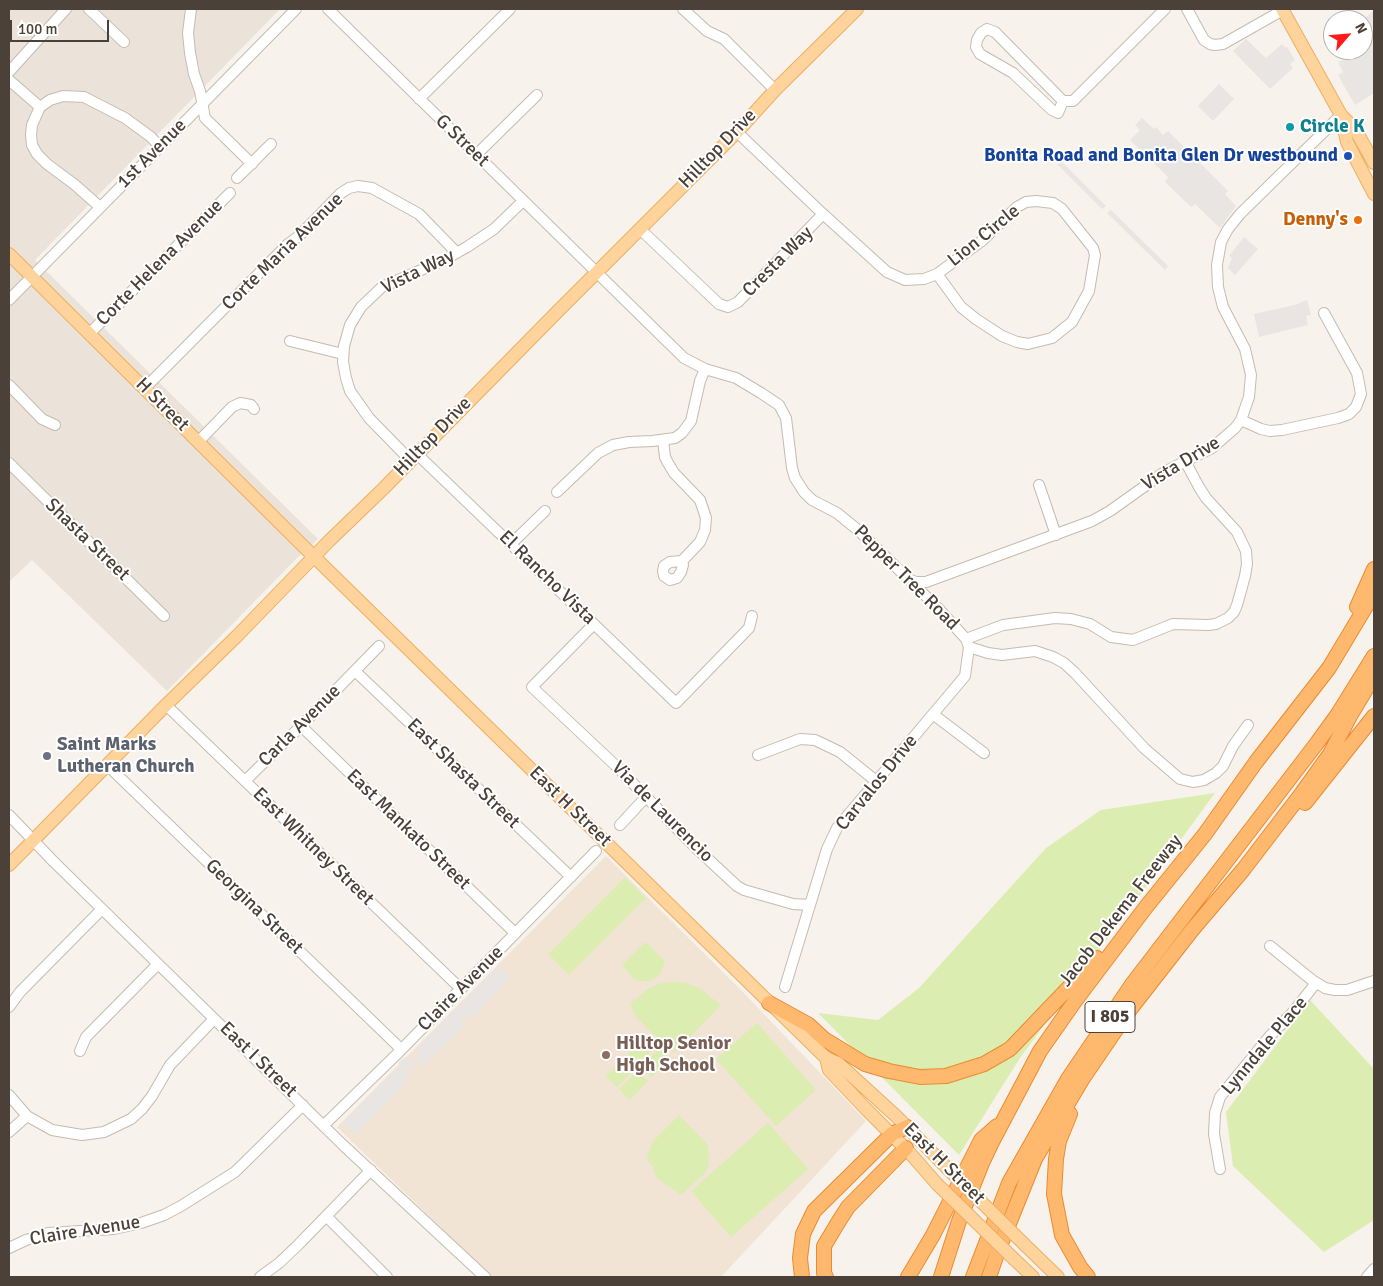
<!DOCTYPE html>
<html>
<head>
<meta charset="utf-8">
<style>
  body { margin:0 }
  #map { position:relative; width:1383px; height:1286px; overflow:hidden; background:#f7f2eb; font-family:Signika,sans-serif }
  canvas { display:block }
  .frame { position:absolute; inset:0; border:10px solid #4c4138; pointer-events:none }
  .north { position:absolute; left:1323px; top:10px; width:50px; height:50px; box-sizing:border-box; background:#fff; border:1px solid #b7b3af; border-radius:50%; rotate:63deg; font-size:14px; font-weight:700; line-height:20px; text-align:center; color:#4c4138 }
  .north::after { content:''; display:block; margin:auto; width:18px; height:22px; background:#ff1a1a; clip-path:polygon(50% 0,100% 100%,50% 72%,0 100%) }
  .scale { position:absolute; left:10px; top:20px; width:99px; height:22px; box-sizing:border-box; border:2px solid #4c4138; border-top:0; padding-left:6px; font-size:15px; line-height:18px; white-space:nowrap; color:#4c4138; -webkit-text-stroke:4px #fff; paint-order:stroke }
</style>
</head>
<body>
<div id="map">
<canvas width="1383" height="1286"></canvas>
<div class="frame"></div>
<div class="north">N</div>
<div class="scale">100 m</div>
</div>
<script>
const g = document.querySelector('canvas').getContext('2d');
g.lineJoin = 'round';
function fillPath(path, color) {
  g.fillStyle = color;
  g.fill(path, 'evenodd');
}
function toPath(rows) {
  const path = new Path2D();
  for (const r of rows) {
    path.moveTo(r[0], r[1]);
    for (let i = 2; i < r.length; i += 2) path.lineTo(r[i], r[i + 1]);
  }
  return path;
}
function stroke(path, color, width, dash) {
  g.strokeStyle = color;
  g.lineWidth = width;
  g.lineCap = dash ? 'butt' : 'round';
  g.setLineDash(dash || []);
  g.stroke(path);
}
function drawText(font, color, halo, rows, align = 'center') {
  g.font = font + ' Signika,sans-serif';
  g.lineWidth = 4;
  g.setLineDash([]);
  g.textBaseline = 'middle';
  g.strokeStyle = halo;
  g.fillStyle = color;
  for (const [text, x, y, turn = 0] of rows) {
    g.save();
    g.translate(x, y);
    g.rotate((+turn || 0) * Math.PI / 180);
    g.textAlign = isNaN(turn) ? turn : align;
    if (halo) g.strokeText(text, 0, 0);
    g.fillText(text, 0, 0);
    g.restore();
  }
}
fillPath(toPath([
  [9,9,280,9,35,260,318,539,296,559,167,691,32,560,9,582]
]), '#ebe3d9');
fillPath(toPath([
  [606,856,741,990,866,1121,721,1277,492,1277,337,1127]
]), '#f1e4d4');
fillPath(toPath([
  [1215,793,1020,1058,959,1155,818,1013,878,1020,919,988,1046,848,1101,810],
  [625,877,646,898,569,975,548,954],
  [644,943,647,943,665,961,661,972,657,977,649,981,640,981,634,979,622,965],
  [674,982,686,983,699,988,721,1005,675,1052,672,1052,636,1017,630,1004,648,989,660,983],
  [1310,1000,1374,1069,1374,1220,1324,1252,1233,1166,1226,1112],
  [757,1023,816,1090,776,1126,716,1059],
  [646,1036,657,1046,639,1064,628,1054],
  [659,1049,670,1059,652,1077,641,1067],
  [624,1058,635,1069,617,1087,606,1076],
  [637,1071,648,1081,630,1100,619,1089],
  [679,1115,708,1145,709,1159,708,1167,705,1173,681,1195,675,1190,666,1185,656,1177,652,1165,648,1162,647,1157,653,1141],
  [768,1123,808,1169,731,1237,691,1191]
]), '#dbedb1');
fillPath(toPath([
  [1374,10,1374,26,1371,29,1374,36,1374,93,1355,105,1338,75,1343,72,1338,62,1363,50,1363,20],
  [1246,39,1266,58,1282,44,1285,47,1287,47,1295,60,1290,64,1293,68,1270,89,1233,51],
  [1219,84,1234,99,1213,121,1198,106],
  [1142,118,1154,129,1156,127,1163,135,1168,131,1228,191,1225,194,1236,206,1220,228,1195,204,1191,207,1165,182,1168,177,1130,140,1140,130,1135,125],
  [1061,161,1106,206,1102,209,1058,165],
  [1111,210,1168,266,1165,270,1107,213],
  [1244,237,1258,249,1235,275,1228,268,1232,258,1229,256],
  [1307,300,1311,315,1306,316,1308,325,1259,337,1254,314,1295,305],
  [498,967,510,978,472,1018,466,1015,462,1020,464,1026,423,1066,420,1063,409,1067,409,1073,406,1076,409,1080,355,1135,343,1123,397,1068,401,1072,402,1068,398,1063,405,1057,410,1060,416,1058,420,1054,416,1050]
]), '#e8e5e3');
const minor = toPath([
  [89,9,124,42],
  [191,9,188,33,190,53,194,74,200,91,205,118,252,164],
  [328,9,684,358,705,369,736,378,761,393,779,405,786,418,792,468,795,478,804,492,812,500,837,513,858,530,938,608,966,639,969,647,965,676,837,828,827,849,785,987],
  [683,9,707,31,724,39,775,90],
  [1187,9,1204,40,1210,44,1215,45,1223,44,1283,10],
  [9,72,66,9],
  [9,80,40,107],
  [419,99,510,9],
  [1063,101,1058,113,1052,110,1013,73,980,54,976,47,977,40,981,33,987,29,995,32,1063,101,1073,101,1165,9],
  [40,107,50,100,63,96,84,97,125,118,151,137,160,147],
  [40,107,32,125,31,135,32,145,37,154,47,164,74,184,100,207],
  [737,132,823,214,887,272,905,280,924,279,937,274],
  [476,155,537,95],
  [237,178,271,144],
  [1036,201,1053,203,1062,209,1093,248,1095,255,1089,291,1072,322,1052,338,1028,344,1017,342,1002,336,976,319,961,307,937,274,983,240,1017,207,1026,202,1036,201],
  [640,229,719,304,728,307,738,302,823,214],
  [9,300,296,9],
  [90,333,230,193],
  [290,341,343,354],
  [9,385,42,419,55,425],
  [145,388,288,244,299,236,341,193,349,188,358,186,372,188,419,214,457,253],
  [1241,420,1261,429,1270,431,1282,430,1338,418,1349,414,1356,407,1361,394,1357,373,1324,313],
  [663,440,665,457,668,463,674,473,700,500,706,518,705,530,700,542,682,561,670,562,664,566,663,571,664,576,670,580,677,578,681,572,683,565,682,561],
  [198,442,232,407,240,403,251,405,254,409],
  [417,454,676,703,749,628,752,616],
  [410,460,369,418,350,391,346,378,343,362,344,346,350,325,361,307,382,287,444,260,467,247,494,229,523,201],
  [9,463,164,616],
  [1039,485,1056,535],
  [557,492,598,453,613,445,629,442,652,441,675,438,682,433,691,421,700,381,705,369],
  [511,544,545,511],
  [908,579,916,582,926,582,1092,521,1110,511,1166,471,1212,448,1235,428,1241,420,1249,397,1251,375,1245,349,1223,307,1218,287,1217,265,1221,242,1228,229,1240,214,1341,115],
  [594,624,532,687,615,765,695,847,737,886,744,890,793,904,810,905],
  [966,639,1003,625,1055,618,1071,619,1090,624,1111,637,1133,640,1173,624,1208,625,1216,624,1228,618,1234,612,1237,605,1245,576,1247,564,1246,551,1237,532,1206,498,1199,487,1185,461],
  [969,647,988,653,1002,655,1035,651,1053,657,1064,663,1075,673,1144,748,1180,779,1193,782,1204,780,1216,773,1223,766,1233,746,1248,725],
  [355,671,571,877],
  [166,705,461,989],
  [934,715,984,753],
  [301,726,515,933],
  [758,755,800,739,815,740,840,752,876,781],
  [107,765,401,1049],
  [245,781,301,726,379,646],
  [9,815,53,861,343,1145,485,1277],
  [620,825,646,797],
  [1270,946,1312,980,1325,988,1335,990,1347,990,1374,981],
  [9,1007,20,992,102,909],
  [80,1051,86,1037,158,964],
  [9,1095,27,1116,52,1130,82,1135,104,1132,131,1119,142,1109,152,1096,170,1065,214,1019],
  [324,1125,396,1055,596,851],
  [9,1132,27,1116],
  [1220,1169,1214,1134,1215,1113,1220,1097,1269,1037,1293,1012,1316,983],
  [326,1216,387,1277],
  [9,1248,26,1240,48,1233,114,1229,141,1223,164,1215,181,1206,235,1172,303,1105],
  [260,1277,279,1263,299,1244,371,1170],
  [1367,1277,1374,1269]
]);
const major = toPath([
  [1282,9,1341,115,1347,142,1374,194],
  [1341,115,1355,129,1374,163],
  [9,254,299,542,826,1058,838,1063,897,1117,953,1174],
  [9,865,166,705,237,636,329,541,383,489,557,312,737,132,775,90,857,9],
  [826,1058,829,1070,865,1108,909,1152,937,1184],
  [1025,1245,1058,1277],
  [1015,1260,1033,1277]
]);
const highway = toPath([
  [1357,607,1374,569],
  [1305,803,1374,716],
  [769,1003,809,1025,824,1039,865,1064,889,1071,920,1077,946,1076,984,1064,1010,1049,1097,958],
  [1070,1114,1059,1141,1056,1159,1054,1194,1062,1235,1080,1267,1088,1277],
  [802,1277,800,1258,803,1234,814,1211,892,1134,907,1127],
  [826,1277,824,1273,824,1246,839,1221,848,1207,906,1148],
  [908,1277,933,1235,981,1140,997,1126],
  [941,1277,959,1221,982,1163,992,1142,1040,1051,1075,1001,1146,907,1205,834,1256,762,1329,668,1374,593],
  [973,1277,1009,1183,1068,1079,1133,983,1317,743,1338,714,1374,656],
  [989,1277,998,1251,1035,1159,1083,1078,1128,1012,1192,930,1243,870,1302,793,1330,754,1350,716,1374,676]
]);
stroke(minor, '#c6bbb0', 12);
stroke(major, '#eeaf62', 14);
stroke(highway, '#eb8b31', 16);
stroke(minor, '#fff', 10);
stroke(major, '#ffd49c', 12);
stroke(highway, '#ffb96e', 14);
const majorBridge = toPath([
  [953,1174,1025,1245],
  [937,1184,1015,1260]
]);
stroke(majorBridge, '#eeaf62', 14, []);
stroke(majorBridge, '#ffd49c', 12);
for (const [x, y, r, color] of [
  [1290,127,5,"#0f9aa8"],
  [1348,156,5,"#1a4fb4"],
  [1358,220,5,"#e8710a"],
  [47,756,5,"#6b7280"],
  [606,1055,5,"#8d6e63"]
]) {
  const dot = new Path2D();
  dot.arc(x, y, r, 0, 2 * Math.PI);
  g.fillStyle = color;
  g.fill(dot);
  stroke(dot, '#fff', 2);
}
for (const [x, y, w] of [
  [1110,1017,50]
]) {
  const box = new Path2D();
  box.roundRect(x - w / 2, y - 15.5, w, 31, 4);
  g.fillStyle = '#fff';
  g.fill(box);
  stroke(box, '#4c4138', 1);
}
drawText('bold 18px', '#4c4138', null, [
  ["I 805",1110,1017]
]);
drawText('bold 19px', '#0d838f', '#fff', [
  ["Circle K",1300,127]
], 'left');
drawText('19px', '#4c4138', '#fff', [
  ["G Street",462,141,44],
  ["Hilltop Drive",718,149,-46],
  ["1st Avenue",152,154,-45],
  ["Lion Circle",984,236,-39],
  ["Corte Maria Avenue",283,252,-44],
  ["Cresta Way",778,262,-45],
  ["Corte Helena Avenue",160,263,-45],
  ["Vista Way",418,272,-26],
  ["H Street",162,405,45],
  ["Hilltop Drive",433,437,-46],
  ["Vista Drive",1181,464,-31],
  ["Shasta Street",87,540,44],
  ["El Rancho Vista",547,578,44],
  ["Pepper Tree Road",906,578,45],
  ["Carla Avenue",300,726,-45],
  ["East Shasta Street",463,774,44],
  ["Carvalos Drive",877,783,-51],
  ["East H Street",570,807,44],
  ["Via de Laurencio",662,812,45],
  ["East Mankato Street",408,830,44],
  ["East Whitney Street",313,847,44],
  ["Georgina Street",254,907,44],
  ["Jacob Dekema Freeway",1121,911,-52],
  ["Claire Avenue",461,989,-45],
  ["Lynndale Place",1265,1046,-50],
  ["East I Street",258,1060,44],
  ["East H Street",944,1164,45],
  ["Claire Avenue",85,1231,-9]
]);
drawText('bold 19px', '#164399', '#fff', [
  ["Bonita Road and Bonita Glen Dr westbound",1338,156]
], 'right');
drawText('bold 19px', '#c56008', '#fff', [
  ["Denny's",1348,220]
], 'right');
drawText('bold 19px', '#5b616d', '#fff', [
  ["Saint Marks",57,745],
  ["Lutheran Church",57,767]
], 'left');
drawText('bold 19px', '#785e54', '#fff', [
  ["Hilltop Senior",616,1044],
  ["High School",616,1066]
], 'left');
</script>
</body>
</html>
